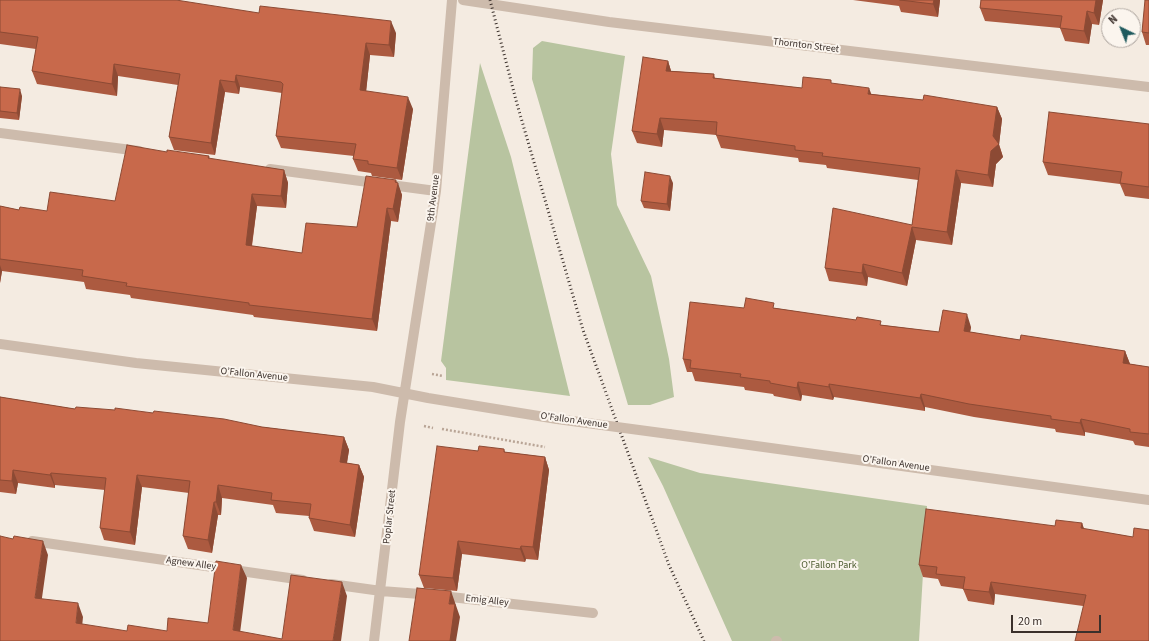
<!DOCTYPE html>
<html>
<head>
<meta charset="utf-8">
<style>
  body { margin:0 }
  #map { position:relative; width:1149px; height:641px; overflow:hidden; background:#f4ebe1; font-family:"Source Sans 3",sans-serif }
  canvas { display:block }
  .north { position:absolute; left:1101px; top:8px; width:40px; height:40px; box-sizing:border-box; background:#fbf5ee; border:1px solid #aea6a0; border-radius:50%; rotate:317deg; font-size:11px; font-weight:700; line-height:16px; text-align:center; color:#3b302b }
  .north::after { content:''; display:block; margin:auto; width:14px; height:18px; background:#1f5a5e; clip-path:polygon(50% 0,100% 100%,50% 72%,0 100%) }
  .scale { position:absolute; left:1011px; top:615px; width:90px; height:18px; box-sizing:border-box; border:2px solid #3b302b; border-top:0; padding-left:5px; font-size:12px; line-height:14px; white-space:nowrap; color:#3b302b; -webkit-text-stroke:3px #fbf5ee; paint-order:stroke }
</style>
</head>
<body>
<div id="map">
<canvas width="1149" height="641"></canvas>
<div class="north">N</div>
<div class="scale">20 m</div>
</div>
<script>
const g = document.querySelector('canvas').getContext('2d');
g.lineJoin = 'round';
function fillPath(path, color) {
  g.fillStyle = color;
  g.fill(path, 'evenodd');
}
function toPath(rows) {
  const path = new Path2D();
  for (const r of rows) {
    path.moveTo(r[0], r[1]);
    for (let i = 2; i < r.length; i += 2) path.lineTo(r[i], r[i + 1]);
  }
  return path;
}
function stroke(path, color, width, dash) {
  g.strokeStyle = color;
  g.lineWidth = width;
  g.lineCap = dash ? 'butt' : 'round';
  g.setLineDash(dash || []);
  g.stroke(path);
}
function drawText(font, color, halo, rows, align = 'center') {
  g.font = font + ' "Source Sans 3",sans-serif';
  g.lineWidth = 4;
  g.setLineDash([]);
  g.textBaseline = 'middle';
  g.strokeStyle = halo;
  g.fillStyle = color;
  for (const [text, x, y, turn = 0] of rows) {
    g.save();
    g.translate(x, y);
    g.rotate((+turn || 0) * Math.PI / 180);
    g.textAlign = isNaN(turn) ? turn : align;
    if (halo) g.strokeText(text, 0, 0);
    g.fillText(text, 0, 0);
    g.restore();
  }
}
fillPath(toPath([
  [542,41,625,56,611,154,617,205,651,276,669,359,674,397,650,405,628,405,532,79,533,48],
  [480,63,511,157,570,396,446,380,446,368,441,361],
  [648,457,700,473,927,506,919,641,732,641,663,486]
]), '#b8c4a0');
stroke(toPath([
  [432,374,443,376],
  [424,426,433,428],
  [442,429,545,447]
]), '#b9a596', 2.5, [2, 2]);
stroke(toPath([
  [463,0,609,22,1149,87],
  [0,133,139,151],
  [270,169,436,191],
  [0,344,136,363,373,387,428,398,557,419],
  [669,434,1149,500],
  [32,541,303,580],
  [331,584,381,591,433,595,593,613],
  [374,641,400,422,436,191,452,0],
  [776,641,777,641]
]), '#cdbbac', 10);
stroke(toPath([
  [490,0,517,104,583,330,669,565,704,641]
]), '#3b302b', 3, [1, 3]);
stroke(toPath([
  [557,419,669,434]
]), '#cdbbac', 10);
fillPath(toPath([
  [0,0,396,33,394,57,370,55,366,91,413,109,402,180,372,176,371,173,358,171,353,159,354,156,281,148,276,136,282,93,240,87,239,94,225,92,215,155,174,150,169,137,178,85,118,76,117,96,37,84,32,71,36,49,0,44],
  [853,0,940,0,938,17,901,12,899,6],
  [981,0,1103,0,1099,25,1092,24,1089,44,1065,41,1060,28,985,21,980,8],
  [1149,0,1149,45,1146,45,1142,32],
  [668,61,671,71,714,74,715,78,802,88,832,84,871,94,923,100,997,107,1002,119,999,144,1003,157,996,164,993,187,961,183,952,245,916,240,907,286,868,277,867,286,829,281,825,268,912,225,918,180,827,168,826,165,799,162,798,158,721,148,716,135,664,130,662,147,637,143,632,131],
  [0,87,22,96,19,120,0,118],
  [1149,124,1149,199,1125,196,1120,184,1048,175,1043,162],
  [167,152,209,156,210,159,284,170,288,183,286,208,257,206,252,246,302,253,357,227,396,180,402,195,398,222,391,221,377,331,254,317,253,315,131,298,130,295,86,289,84,282,2,271,0,283,0,206,19,210,47,211,115,201],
  [673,183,670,211,644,208,641,201],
  [744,308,775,308,882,325,939,332,971,327,970,332,1020,340,1125,351,1130,364,1149,367,1149,447,1135,445,1133,441,1085,432,1085,436,1056,432,1055,429,974,417,925,407,925,411,834,397,833,400,802,395,801,401,774,396,773,394,745,390,744,387,695,381,692,372,687,372,683,359],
  [0,397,75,409,262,427,344,437,349,450,347,463,359,465,364,477,355,537,314,531,309,518,309,516,276,513,273,505,222,498,221,515,218,515,212,553,188,549,183,536,189,493,142,487,135,545,104,540,100,528,105,490,55,485,55,488,18,483,16,494,0,492],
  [504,449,505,452,545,457,549,470,538,560,526,559,525,562,462,554,457,591,424,588,419,575,478,451],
  [1082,523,1084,529,1133,537,1149,530,1083,606,995,594,994,605,968,601,963,589,941,586,938,579,923,577,919,565,1055,526]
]), '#ac5a40');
fillPath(toPath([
  [934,0,940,0,938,17,933,4],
  [1096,0,1103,0,1099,25,1094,13],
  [1087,11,1092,24,1089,44,1084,31],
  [391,21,396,33,394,57,389,45],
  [366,43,370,55,365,102,360,90],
  [668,61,672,74,666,71],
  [114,64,118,76,117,96,112,84],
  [236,75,240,87,239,94,235,82],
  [220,80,225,92,215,155,211,143],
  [869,88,874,101,868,94],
  [20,89,22,96,19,120,17,113],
  [408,97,413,109,402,180,397,168],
  [997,107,1002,119,999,145,1003,157,996,164,993,187,988,175],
  [660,118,664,130,662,147,657,134],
  [284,170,288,183,286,208,281,196],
  [956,170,961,183,952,245,947,232],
  [670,176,673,183,670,211,667,204],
  [396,180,397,186,398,183,402,195,398,222,393,209],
  [252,194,257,206,250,258,246,245],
  [387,208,391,221,377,331,372,319],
  [912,227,916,240,907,286,902,273],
  [863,264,868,277,867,286,862,273],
  [0,265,2,271,0,283],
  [967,314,971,327,968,344,964,331],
  [1125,351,1130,364,1127,376,1123,363],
  [798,382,802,395,801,401,797,388],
  [829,384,834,397,833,400,829,387],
  [921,394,925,407,925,411,920,398],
  [1081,419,1085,432,1085,436,1080,423],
  [344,437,349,450,345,474,340,462],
  [545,457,549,470,538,560,533,547],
  [359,465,364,477,355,537,350,525],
  [13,470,18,483,16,494,12,481],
  [51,473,55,485,55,488,50,475],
  [137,475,142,487,135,545,130,532],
  [218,485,222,498,221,515,216,502],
  [214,502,218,515,212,553,208,540],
  [1082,523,1086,535,1081,528],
  [43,541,48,555,40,612,35,598],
  [458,541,462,554,457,591,453,578],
  [521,546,526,559,525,562,520,549],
  [241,565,247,578,239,641,233,630],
  [342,582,347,596,341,641,333,641],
  [991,582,995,594,994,605,989,592],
  [451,591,460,617,456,641,450,641,449,604],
  [78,603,83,617,81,637,76,623]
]), '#8c4a34');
const building = toPath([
  [0,0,176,0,259,13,260,6,391,21,389,45,366,43,360,90,408,97,397,168,368,164,368,161,353,159,356,144,276,136,283,84,281,82,236,75,235,82,220,80,211,143,169,137,180,74,114,64,112,84,32,71,38,37,0,32,0,0],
  [900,0,934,0,933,4,900,0],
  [981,0,1096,0,1094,13,1087,11,1084,31,1060,28,1062,16,980,8,981,0],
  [1145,0,1149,0,1149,33,1142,32,1145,0],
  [643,57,668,61,666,71,714,74,713,78,802,88,803,77,831,80,831,83,869,88,868,94,923,100,924,95,997,107,993,136,999,144,991,151,988,175,956,170,947,232,912,227,902,273,863,264,862,273,825,268,833,208,912,225,920,168,822,156,823,153,795,150,795,146,716,135,717,122,660,118,657,134,632,131,643,57],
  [0,87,20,89,17,113,0,111,0,87],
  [1049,112,1149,124,1149,187,1120,183,1122,172,1043,162,1049,112],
  [127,145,167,152,167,150,209,156,208,158,284,170,281,196,252,194,246,245,302,253,306,223,357,227,366,176,396,180,395,182,398,183,393,209,387,208,372,319,249,305,249,303,126,286,127,283,82,276,83,270,0,259,0,206,19,210,20,207,47,211,50,192,115,201,127,145],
  [645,172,670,176,667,204,641,201,645,172],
  [746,298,774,303,773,308,856,320,857,317,881,321,880,325,939,332,943,310,967,314,964,331,1020,340,1021,335,1125,351,1123,363,1149,367,1149,434,1130,432,1130,429,1081,419,1080,423,1051,419,1051,416,969,404,921,394,920,398,829,384,829,387,798,382,797,388,770,383,770,381,740,377,741,374,690,368,691,360,683,359,690,302,744,308,746,298],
  [0,397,75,409,76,407,115,410,115,408,153,413,154,411,224,419,262,427,344,437,340,462,359,465,350,525,309,518,311,504,271,500,272,493,218,485,216,502,214,502,208,540,183,536,190,481,137,475,130,532,100,528,106,478,51,473,50,475,13,470,12,481,0,480,0,397],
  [437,446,478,451,479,446,504,449,504,452,545,457,533,547,521,546,520,549,458,541,453,578,419,575,437,446],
  [926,509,1055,526,1056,520,1082,523,1081,528,1133,537,1134,528,1149,530,1149,641,1075,641,1086,595,991,582,989,592,963,589,965,577,936,574,937,567,919,565,926,509],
  [0,536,13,539,14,536,43,541,35,598,78,603,76,623,127,631,128,625,167,631,168,618,208,623,216,561,241,565,233,630,282,639,291,575,342,582,333,641,0,641,0,536],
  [417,588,451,591,449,604,455,604,450,641,409,641,417,588]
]);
fillPath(building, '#c8694b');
stroke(building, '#8c4a34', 1);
drawText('10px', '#3b302b', '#fbf5ee', [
  ["Thornton Street",806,46,7],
  ["9th Avenue",434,198,-83],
  ["O’Fallon Avenue",254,375,6],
  ["O’Fallon Avenue",574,421,8],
  ["O’Fallon Avenue",896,464,8],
  ["Poplar Street",390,517,-84],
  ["Agnew Alley",191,564,8],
  ["Emig Alley",487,601,6]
]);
drawText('10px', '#4a5a2e', '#fbf5ee', [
  ["O'Fallon Park",829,566]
]);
</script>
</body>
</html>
